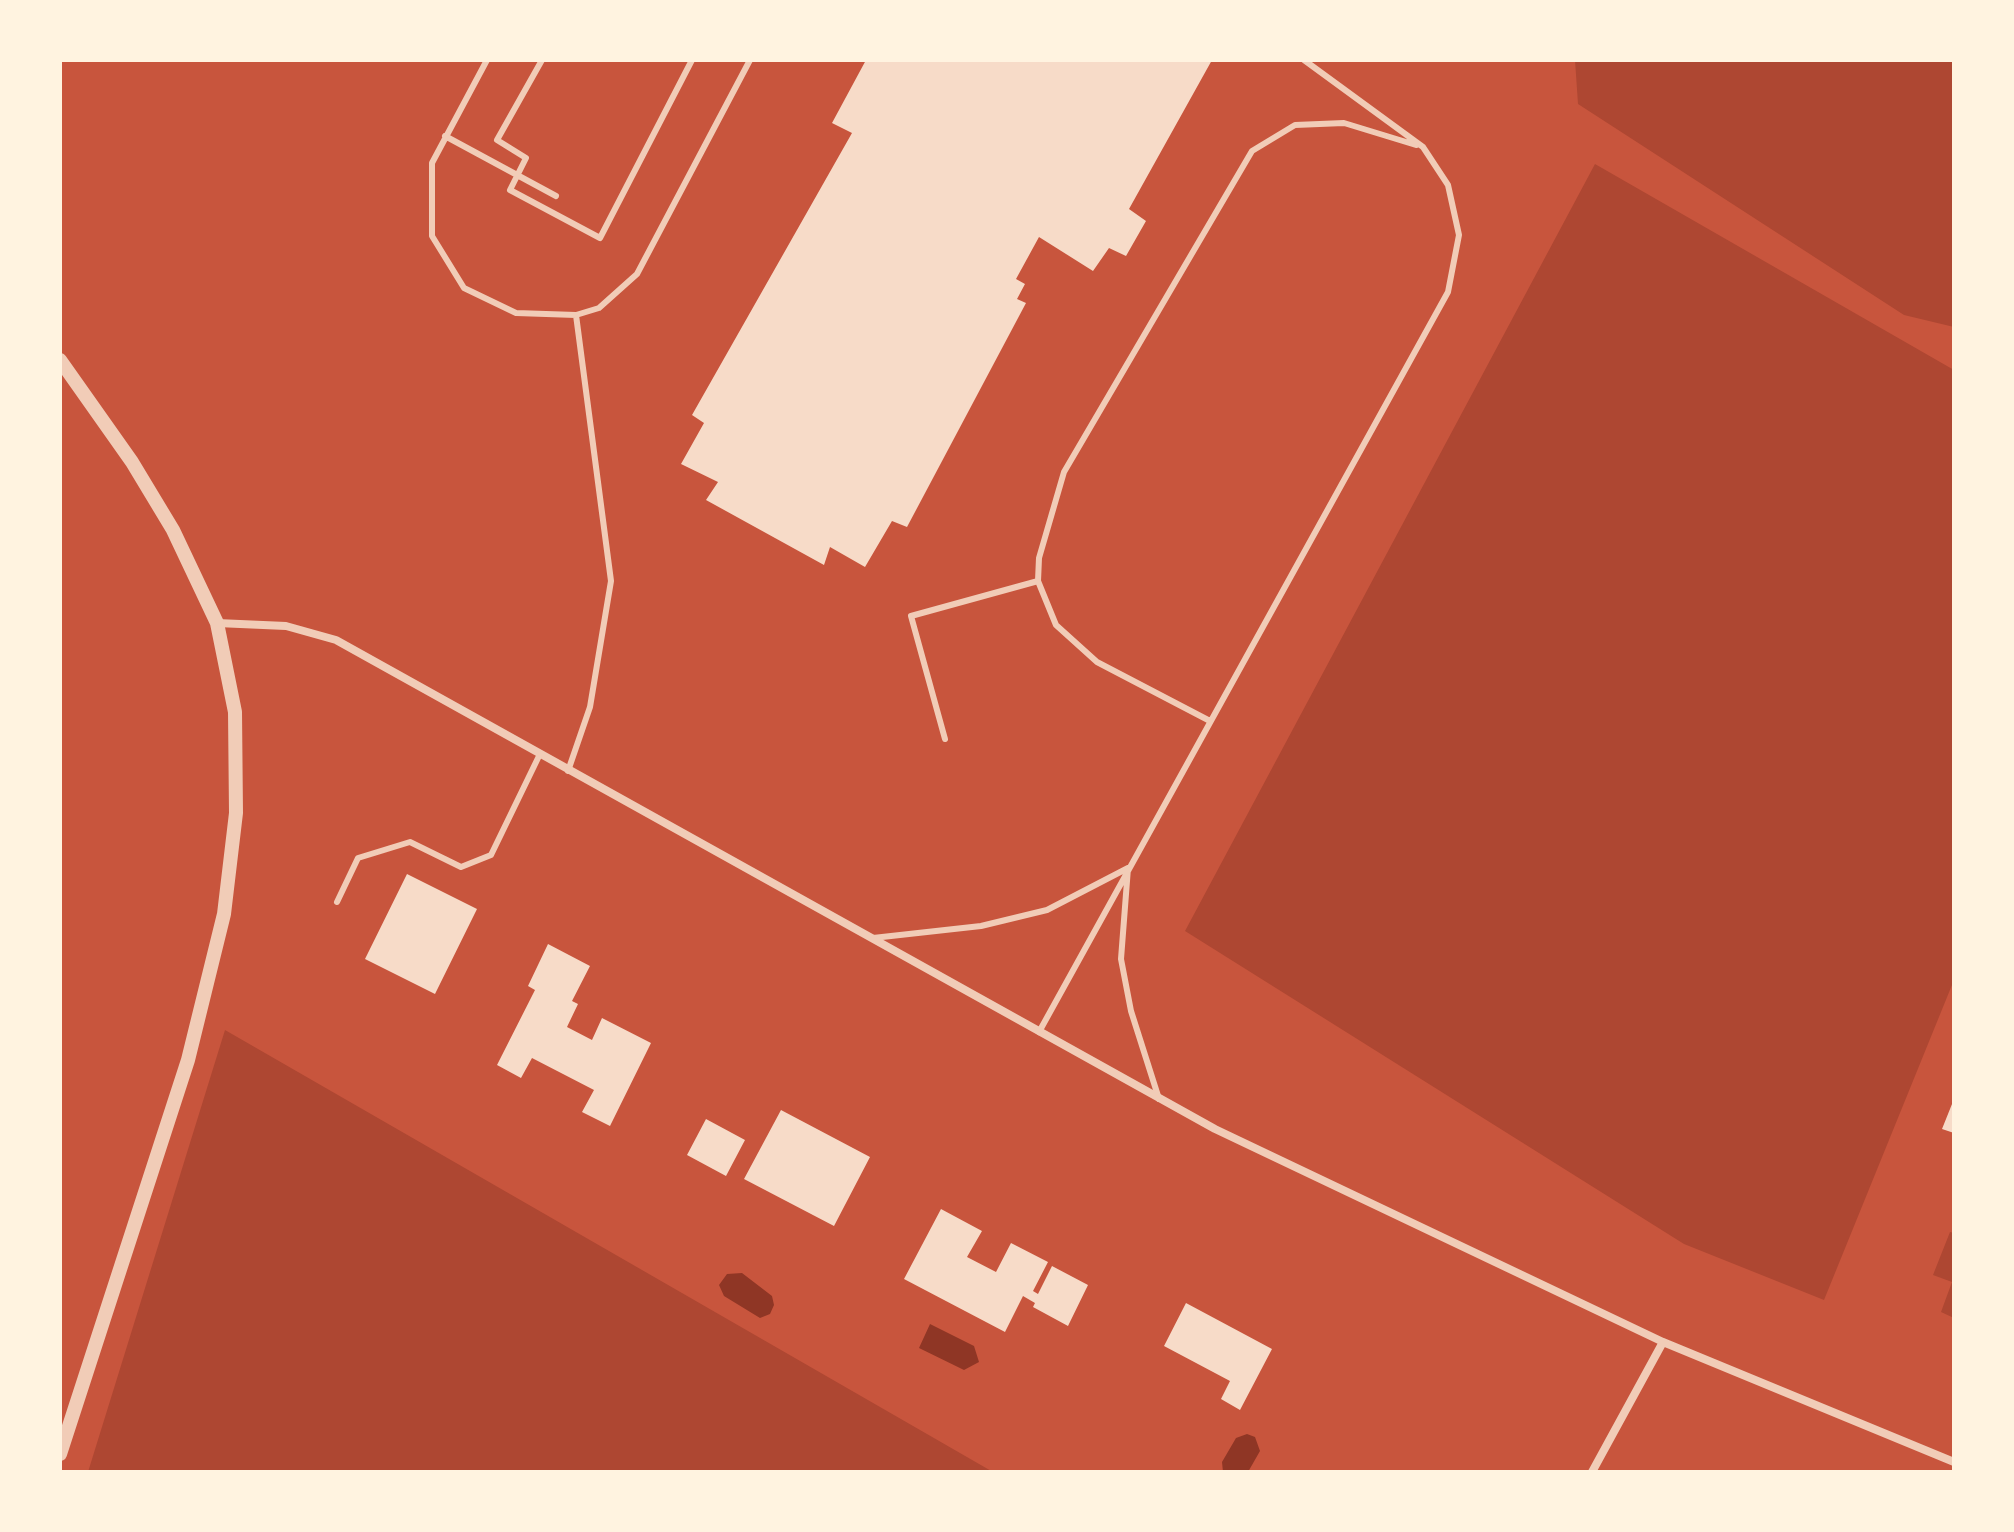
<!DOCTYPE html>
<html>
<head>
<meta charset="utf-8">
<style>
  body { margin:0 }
  #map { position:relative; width:2014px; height:1532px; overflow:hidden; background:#c8553d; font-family:Inter,sans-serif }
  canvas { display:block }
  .frame { position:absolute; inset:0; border:62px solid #fff3e0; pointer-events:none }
</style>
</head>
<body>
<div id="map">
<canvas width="2014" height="1532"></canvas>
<div class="frame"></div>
</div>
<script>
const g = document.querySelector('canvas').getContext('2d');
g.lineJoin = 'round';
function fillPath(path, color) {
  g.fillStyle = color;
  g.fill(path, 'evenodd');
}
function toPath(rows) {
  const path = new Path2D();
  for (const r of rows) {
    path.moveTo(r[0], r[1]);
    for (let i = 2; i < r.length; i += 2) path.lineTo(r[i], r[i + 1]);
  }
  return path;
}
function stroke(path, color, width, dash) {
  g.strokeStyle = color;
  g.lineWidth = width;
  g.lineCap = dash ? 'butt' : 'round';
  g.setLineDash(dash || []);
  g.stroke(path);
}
fillPath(toPath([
  [1575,60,1954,60,1954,327,1904,315,1578,104],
  [1595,164,1954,370,1954,980,1824,1300,1684,1244,1185,931],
  [225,1030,993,1472,88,1472],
  [1950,1232,1954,1233,1954,1318,1941,1312,1952,1282,1933,1275]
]), '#ae4732');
fillPath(toPath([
  [742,1273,772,1296,774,1305,770,1314,760,1318,724,1296,719,1285,727,1274],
  [930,1324,974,1346,979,1362,964,1370,919,1348],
  [1247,1434,1255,1437,1260,1451,1248,1472,1223,1472,1222,1462,1236,1438]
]), '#8f3625');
fillPath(toPath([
  [866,60,1212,60,1129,209,1146,221,1126,256,1109,248,1093,271,1039,237,1016,279,1025,284,1017,299,1026,303,907,527,892,521,865,567,830,547,824,565,706,500,718,482,681,464,704,423,692,415,852,133,832,123],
  [407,874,477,909,435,994,365,959],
  [548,944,590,966,572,1001,578,1004,567,1027,592,1040,602,1018,651,1043,610,1126,582,1112,594,1090,532,1058,521,1078,497,1065,535,990,528,986],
  [1954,1099,1954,1133,1942,1129],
  [781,1110,870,1157,834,1226,744,1179],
  [706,1119,745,1140,726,1176,687,1155],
  [941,1209,982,1231,967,1257,996,1272,1011,1243,1048,1262,1033,1291,1038,1294,1052,1266,1088,1285,1068,1326,1033,1307,1035,1303,1023,1296,1005,1332,904,1279],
  [1186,1303,1272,1349,1240,1410,1221,1399,1230,1381,1164,1346]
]), '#f7dbc8');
stroke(toPath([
  [487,60,432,163,432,236,464,288,516,313,576,315,599,308,637,274,750,60],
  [542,60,497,140,526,158,510,190,600,238,692,60],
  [445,136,556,196],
  [1210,721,1097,662,1056,625,1038,581,1039,558,1064,472,1252,151,1295,125,1344,123,1416,145],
  [945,739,911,616,1038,581],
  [568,771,590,707,611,581,576,315],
  [337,902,358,858,410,842,461,867,491,855,539,756],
  [873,938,981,926,1047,910,1128,868,1121,959,1131,1011,1159,1099],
  [1039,1032,1448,292,1459,235,1448,185,1423,147,1304,60]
]), '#f1ccb7', 6);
stroke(toPath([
  [217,623,286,626,336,640,1215,1129,1663,1342,1954,1462],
  [1592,1472,1663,1342]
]), '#f1ccb7', 8);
stroke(toPath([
  [60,360,132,462,173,530,217,623,235,712,236,813,224,914,188,1060,60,1454]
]), '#f1ccb7', 14);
</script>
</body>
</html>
